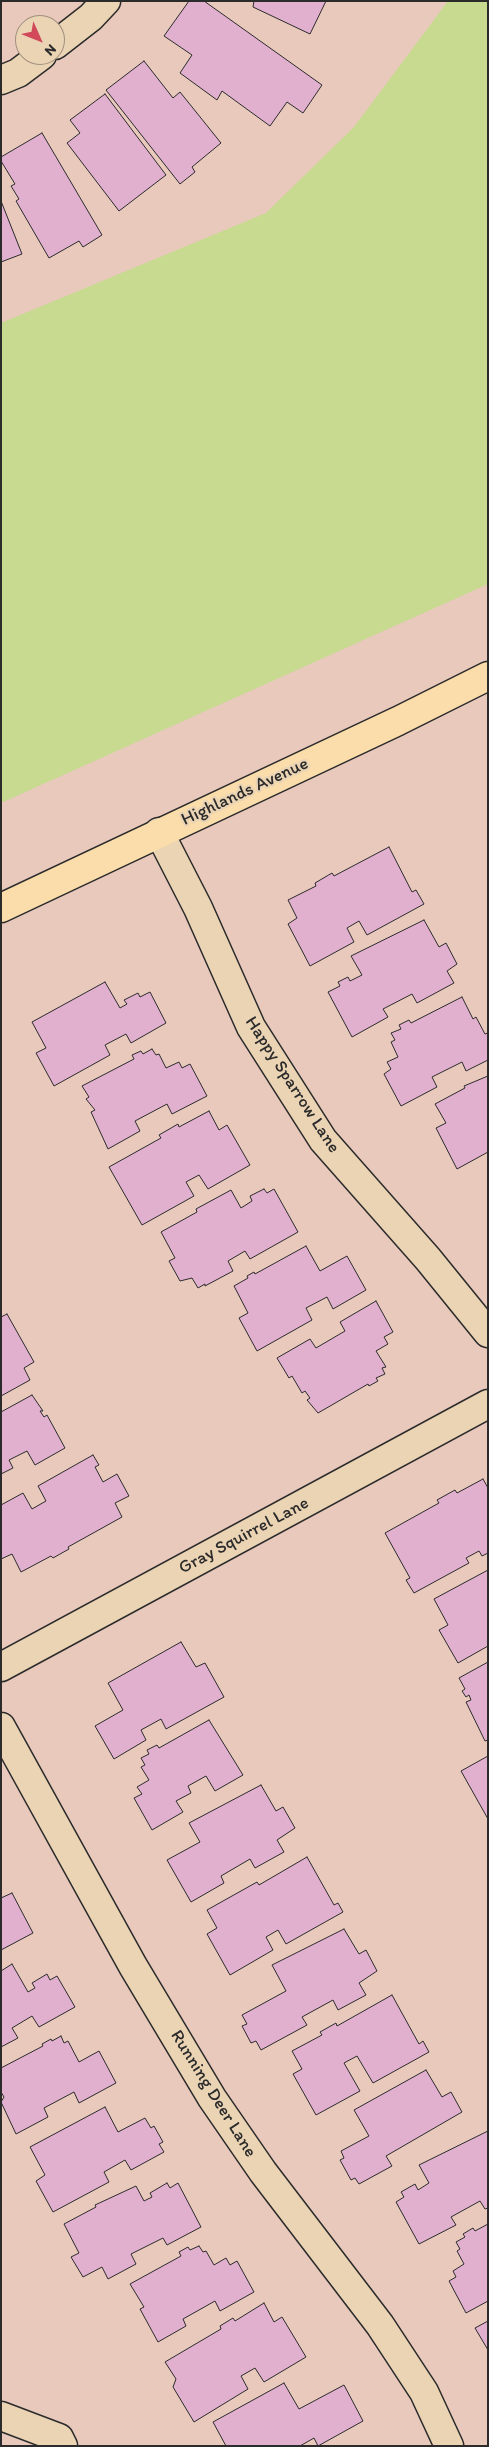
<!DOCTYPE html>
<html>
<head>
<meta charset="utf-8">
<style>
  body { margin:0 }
  #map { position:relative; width:489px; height:2447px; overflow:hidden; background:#e8c9bc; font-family:Itim,sans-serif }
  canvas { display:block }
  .frame { position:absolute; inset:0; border:2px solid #2b2b2b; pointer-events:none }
  .north { position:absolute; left:15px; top:15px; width:50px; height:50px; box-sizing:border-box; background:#ebd4b4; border:1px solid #9e907d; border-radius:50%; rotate:134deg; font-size:14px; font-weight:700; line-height:20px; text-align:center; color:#2b2b2b }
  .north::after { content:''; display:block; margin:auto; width:18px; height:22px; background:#d1495b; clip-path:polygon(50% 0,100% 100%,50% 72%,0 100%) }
</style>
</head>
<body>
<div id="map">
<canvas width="489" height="2447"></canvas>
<div class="frame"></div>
<div class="north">N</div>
</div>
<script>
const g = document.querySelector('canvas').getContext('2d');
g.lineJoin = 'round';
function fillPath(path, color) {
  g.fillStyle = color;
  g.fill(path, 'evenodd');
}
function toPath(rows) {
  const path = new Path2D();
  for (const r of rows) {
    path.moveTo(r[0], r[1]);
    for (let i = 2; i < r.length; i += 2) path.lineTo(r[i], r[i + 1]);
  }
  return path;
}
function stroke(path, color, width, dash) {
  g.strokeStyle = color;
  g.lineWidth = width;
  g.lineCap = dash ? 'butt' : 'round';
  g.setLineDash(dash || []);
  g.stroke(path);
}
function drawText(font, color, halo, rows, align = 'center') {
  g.font = font + ' Itim,sans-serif';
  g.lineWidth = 4.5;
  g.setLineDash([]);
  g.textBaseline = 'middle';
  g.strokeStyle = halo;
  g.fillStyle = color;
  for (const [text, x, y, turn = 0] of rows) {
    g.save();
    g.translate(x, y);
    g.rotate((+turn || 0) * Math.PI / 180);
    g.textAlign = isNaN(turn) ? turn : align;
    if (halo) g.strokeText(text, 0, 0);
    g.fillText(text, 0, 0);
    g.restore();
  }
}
fillPath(toPath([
  [448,1,488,1,488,584,1,803,1,323,266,213,354,127]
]), '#c7da8f');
const building = toPath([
  [189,1,204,1,322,85,303,113,287,102,270,126,222,91,217,100,180,73,192,55,164,36,189,1],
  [254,1,326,1,310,34,253,7,254,1],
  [144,61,173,98,180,92,221,143,192,167,195,172,180,184,106,90,144,61],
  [105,94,166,175,119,211,67,143,80,133,70,120,105,94],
  [42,133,102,235,83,247,79,241,49,258,16,201,19,199,11,186,15,184,1,161,1,157,42,133],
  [1,201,22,254,1,262,1,201],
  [389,847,412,892,416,890,424,904,367,935,359,921,347,928,354,942,310,966,288,924,297,918,288,900,316,886,315,883,332,873,334,876,389,847],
  [424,920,439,947,446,943,457,964,447,971,454,983,417,1003,412,994,383,1009,388,1017,352,1037,328,992,340,986,338,982,348,977,350,981,362,975,351,956,424,920],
  [105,982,120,1008,127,1004,124,1000,138,993,140,997,150,992,166,1023,131,1043,126,1034,105,1045,110,1055,54,1086,36,1053,46,1048,32,1022,105,982],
  [462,997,473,1019,476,1017,485,1034,488,1033,488,1060,466,1071,462,1062,432,1077,437,1087,401,1106,384,1074,391,1069,387,1062,398,1057,391,1042,395,1040,391,1033,401,1029,399,1025,409,1020,411,1023,462,997],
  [152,1049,156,1055,159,1054,166,1068,179,1062,182,1068,190,1064,207,1096,172,1114,167,1104,135,1121,140,1131,108,1149,91,1112,95,1110,86,1099,89,1097,82,1086,134,1059,132,1055,141,1051,143,1054,152,1049],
  [488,1076,488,1152,457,1169,436,1128,446,1123,435,1104,465,1088,464,1086,488,1076],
  [209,1111,219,1130,227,1125,250,1165,208,1189,199,1175,186,1182,194,1196,142,1225,109,1167,161,1138,159,1135,178,1124,179,1127,209,1111],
  [264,1189,267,1193,274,1189,298,1232,250,1259,245,1251,228,1261,233,1271,205,1286,205,1284,198,1288,192,1278,180,1281,169,1261,175,1258,161,1232,197,1212,196,1209,231,1190,241,1208,252,1201,250,1196,264,1189],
  [306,1246,320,1271,347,1256,366,1290,333,1309,327,1297,306,1308,312,1320,257,1351,239,1318,248,1313,234,1286,248,1278,247,1276,254,1272,255,1274,306,1246],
  [376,1301,393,1332,384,1337,388,1344,376,1351,386,1367,382,1368,385,1374,376,1378,378,1381,369,1386,368,1384,318,1413,307,1400,310,1398,305,1391,302,1393,292,1376,289,1378,277,1358,310,1339,316,1348,345,1331,340,1322,376,1301],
  [7,1314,34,1362,24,1368,30,1380,1,1396,1,1317,7,1314],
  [32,1395,43,1411,40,1411,44,1417,47,1415,65,1448,35,1465,27,1451,9,1460,13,1468,1,1474,1,1412,32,1395],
  [93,1455,99,1465,95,1467,103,1482,117,1474,129,1496,115,1503,122,1517,68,1547,69,1549,53,1558,51,1556,21,1572,12,1554,1,1559,1,1505,23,1493,32,1509,46,1501,38,1486,93,1455],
  [483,1479,488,1488,488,1553,482,1556,479,1551,466,1558,469,1563,414,1593,406,1580,410,1578,385,1533,439,1503,437,1500,455,1490,457,1493,483,1479],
  [488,1570,488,1646,458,1663,439,1630,448,1625,434,1599,488,1570],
  [181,1642,196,1667,205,1663,224,1697,166,1729,161,1719,141,1730,146,1740,114,1759,95,1726,123,1710,108,1683,181,1642],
  [488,1662,488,1740,485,1741,466,1702,471,1700,469,1695,466,1697,462,1691,465,1689,459,1678,488,1662],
  [209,1720,243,1775,215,1791,206,1776,188,1786,191,1793,176,1801,183,1812,152,1830,134,1798,142,1794,137,1787,149,1780,141,1767,145,1765,141,1758,149,1754,147,1750,157,1745,159,1748,209,1720],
  [488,1756,488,1819,461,1771,488,1756],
  [261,1785,276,1811,283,1807,295,1828,277,1840,284,1852,255,1868,250,1859,221,1876,224,1883,191,1902,167,1860,200,1842,189,1823,261,1785],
  [307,1857,334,1905,338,1903,343,1912,286,1944,278,1930,266,1937,273,1950,230,1975,207,1934,217,1928,207,1910,257,1882,259,1885,307,1857],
  [12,1893,33,1933,1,1950,1,1898,12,1893],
  [344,1929,359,1954,366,1950,377,1971,359,1983,366,1995,338,2010,333,2000,302,2017,307,2025,261,2050,256,2041,251,2043,242,2026,247,2024,242,2015,286,1991,272,1965,344,1929],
  [12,1964,28,1992,35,1988,32,1983,47,1974,50,1980,57,1976,75,2007,39,2027,32,2016,12,2028,18,2038,1,2047,1,1971,12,1964],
  [392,1995,419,2044,423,2041,429,2052,373,2083,357,2056,344,2063,360,2091,316,2115,293,2074,302,2069,292,2051,322,2035,320,2032,336,2023,337,2026,392,1995],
  [61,2036,64,2043,68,2041,79,2062,99,2051,116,2083,79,2103,74,2092,44,2108,48,2117,16,2134,1,2102,4,2097,1,2092,1,2068,43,2046,42,2044,51,2039,52,2041,61,2036],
  [426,2070,442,2097,451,2092,462,2112,386,2156,392,2166,359,2184,355,2178,351,2180,340,2160,344,2158,341,2151,369,2136,354,2110,426,2070],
  [105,2107,118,2132,145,2118,151,2128,154,2126,163,2142,159,2144,164,2152,131,2170,125,2160,104,2172,109,2182,53,2212,36,2181,45,2175,30,2147,105,2107],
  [488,2131,488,2208,485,2209,480,2201,451,2217,456,2225,419,2244,396,2202,404,2197,401,2192,415,2184,418,2190,429,2183,419,2165,488,2131],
  [167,2183,170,2188,178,2183,201,2227,167,2245,163,2238,131,2254,136,2264,108,2279,102,2267,83,2277,71,2257,79,2253,64,2224,96,2207,95,2205,136,2186,144,2201,152,2197,150,2193,167,2183],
  [488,2224,488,2301,466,2313,449,2281,456,2277,453,2271,464,2264,457,2251,460,2249,456,2242,465,2237,463,2234,473,2228,475,2231,488,2224],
  [199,2246,203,2252,206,2251,214,2265,226,2258,230,2265,237,2261,254,2292,220,2311,215,2301,183,2319,186,2326,158,2342,140,2309,144,2307,130,2284,181,2256,179,2252,188,2247,190,2250,199,2246],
  [264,2303,274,2322,282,2317,306,2357,264,2382,255,2368,241,2376,248,2389,194,2422,173,2387,176,2379,165,2362,221,2329,220,2326,233,2318,235,2321,264,2303],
  [488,2321,488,2350,475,2328,488,2321],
  [284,2383,299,2409,344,2385,363,2421,318,2446,314,2438,300,2446,226,2446,213,2422,284,2383]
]);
fillPath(building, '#e2b0cf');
stroke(building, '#2b2b2b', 1);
const minor = toPath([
  [55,45,91,17,106,1],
  [1,80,18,73,42,55],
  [159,832,198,908,251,1027,323,1140,428,1259,488,1333],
  [1,1667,488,1404],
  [1,1727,133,1966,212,2098,263,2172,380,2325,424,2392,449,2446],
  [1,2416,59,2438,63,2446]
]);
const major = toPath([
  [1,908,398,721,488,676]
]);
stroke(minor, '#2b2b2b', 31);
stroke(major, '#2b2b2b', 31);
stroke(minor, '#ebd4b4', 28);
stroke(major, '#faddab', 28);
drawText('18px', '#2b2b2b', '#ebd4b4', [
  ["Highlands Avenue",245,792,-25],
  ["Happy Sparrow Lane",292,1085,57],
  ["Gray Squirrel Lane",244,1536,-28],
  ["Running Deer Lane",213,2094,58]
]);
</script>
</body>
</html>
